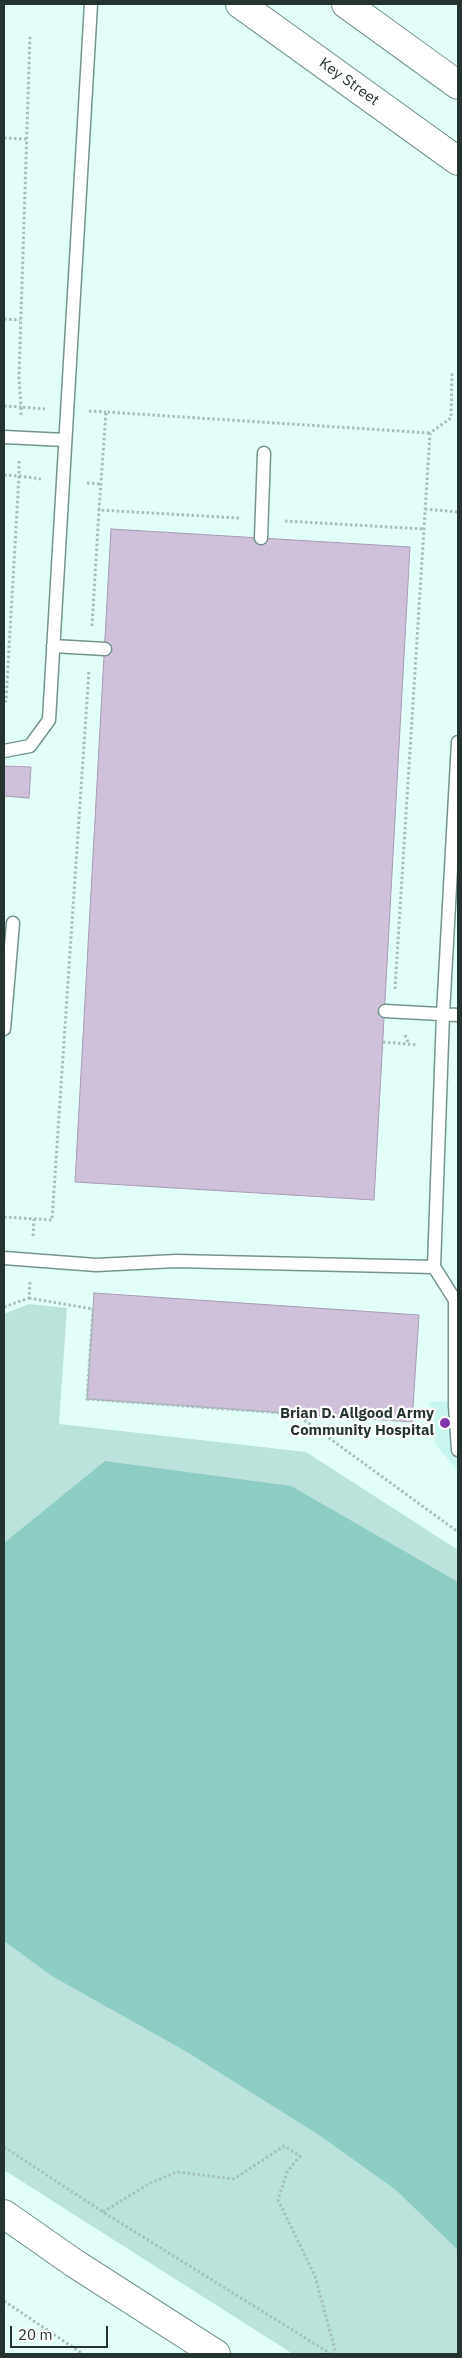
<!DOCTYPE html>
<html>
<head>
<meta charset="utf-8">
<style>
  body { margin:0 }
  #map { position:relative; width:462px; height:2358px; overflow:hidden; background:#e2fef9; font-family:"IBM Plex Sans",sans-serif }
  canvas { display:block }
  .frame { position:absolute; inset:0; border:5px solid #263431; pointer-events:none }
  .scale { position:absolute; left:10px; top:2326px; width:98px; height:22px; box-sizing:border-box; border:2px solid #263431; border-top:0; padding-left:6px; font-size:15px; line-height:18px; white-space:nowrap; color:#263431; -webkit-text-stroke:4px #fff; paint-order:stroke }
</style>
</head>
<body>
<div id="map">
<canvas width="462" height="2358"></canvas>
<div class="frame"></div>
<div class="scale">20 m</div>
</div>
<script>
const g = document.querySelector('canvas').getContext('2d');
g.lineJoin = 'round';
function fillPath(path, color) {
  g.fillStyle = color;
  g.fill(path, 'evenodd');
}
function toPath(rows) {
  const path = new Path2D();
  for (const r of rows) {
    path.moveTo(r[0], r[1]);
    for (let i = 2; i < r.length; i += 2) path.lineTo(r[i], r[i + 1]);
  }
  return path;
}
function stroke(path, color, width, dash) {
  g.strokeStyle = color;
  g.lineWidth = width;
  g.lineCap = dash ? 'butt' : 'round';
  g.setLineDash(dash || []);
  g.stroke(path);
}
function drawText(font, color, halo, rows, align = 'center') {
  g.font = font + ' "IBM Plex Sans",sans-serif';
  g.lineWidth = 4.5;
  g.setLineDash([]);
  g.textBaseline = 'middle';
  g.strokeStyle = halo;
  g.fillStyle = color;
  for (const [text, x, y, turn = 0] of rows) {
    g.save();
    g.translate(x, y);
    g.rotate((+turn || 0) * Math.PI / 180);
    g.textAlign = isNaN(turn) ? turn : align;
    if (halo) g.strokeText(text, 0, 0);
    g.fillText(text, 0, 0);
    g.restore();
  }
}
fillPath(toPath([
  [458,1401,458,1471,435,1444,429,1402]
]), '#c9f7ef');
fillPath(toPath([
  [29,1304,67,1308,59,1424,306,1452,458,1550,458,2354,293,2354,4,2170,4,1314]
]), '#bbe3dc');
fillPath(toPath([
  [105,1461,291,1486,458,1582,458,2250,396,2190,319,2135,187,2052,52,1976,4,1941,4,1543]
]), '#8ccec4');
const building = toPath([
  [111,529,410,547,374,1200,75,1182,111,529],
  [4,766,31,767,29,798,4,796,4,766],
  [94,1293,419,1315,412,1422,87,1399,94,1293]
]);
fillPath(building, '#d0c1db');
stroke(building, '#a99bb3', 1);
const lane = toPath([
  [4,437,65,440],
  [261,538,264,453],
  [53,646,105,649],
  [458,742,443,1014,434,1267,455,1300,455,1406,458,1450],
  [4,751,30,746,49,720,91,4],
  [385,1011,458,1015],
  [4,1029,13,923],
  [4,1258,96,1265,176,1261,434,1267]
]);
const secondary = toPath([
  [240,4,458,161],
  [346,4,458,85],
  [4,2214,74,2263,216,2354]
]);
stroke(lane, '#74958f', 15);
stroke(secondary, '#74958f', 30);
stroke(toPath([
  [4,138,26,139],
  [4,319,20,320],
  [4,406,21,407,19,378,30,35],
  [89,411,106,412],
  [21,415,21,407,45,409],
  [19,461,19,476,41,479],
  [4,475,19,476,6,701,4,701],
  [87,483,101,484],
  [425,509,458,512],
  [239,518,99,510,106,412,430,433],
  [285,521,424,529],
  [92,626,99,510],
  [395,989,430,433,451,418,452,373],
  [405,1035,409,1044],
  [383,1042,418,1045],
  [4,1217,52,1220,89,670],
  [33,1236,34,1219],
  [29,1298,93,1309,87,1399,296,1414,458,1532],
  [4,1307,29,1298,30,1282],
  [4,2147,103,2212,331,2354],
  [103,2212,150,2183,177,2172,234,2179,284,2146,300,2156,287,2172,278,2200,315,2276,336,2354],
  [4,2301,83,2354]
]), '#a8c0bc', 3, [2.5, 2.5]);
stroke(lane, '#fff', 12);
stroke(secondary, '#fff', 28);
for (const [x, y, r, color] of [
  [445,1423,6,"#8237a9"]
]) {
  const dot = new Path2D();
  dot.arc(x, y, r, 0, 2 * Math.PI);
  g.fillStyle = color;
  g.fill(dot);
  stroke(dot, '#fff', 2);
}
drawText('15px', '#263431', '#fff', [
  ["Key Street",349,82,36]
]);
drawText('bold 15px', '#263431', '#fff', [
  ["Brian D. Allgood Army",434,1414],
  ["Community Hospital",434,1431]
], 'right');
</script>
</body>
</html>
